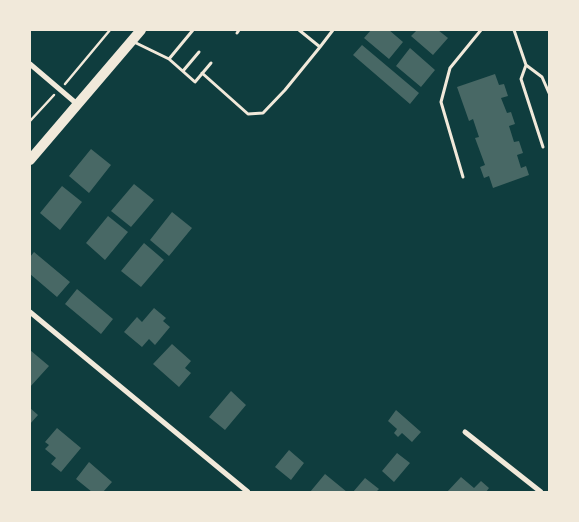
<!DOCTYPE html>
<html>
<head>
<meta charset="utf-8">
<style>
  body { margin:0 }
  #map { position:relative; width:579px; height:522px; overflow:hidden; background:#0f3d3e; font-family:"Sofia Sans Condensed",sans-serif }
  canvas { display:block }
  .frame { position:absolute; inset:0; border:31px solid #f1e9da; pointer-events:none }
</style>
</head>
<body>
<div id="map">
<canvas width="579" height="522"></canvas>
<div class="frame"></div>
</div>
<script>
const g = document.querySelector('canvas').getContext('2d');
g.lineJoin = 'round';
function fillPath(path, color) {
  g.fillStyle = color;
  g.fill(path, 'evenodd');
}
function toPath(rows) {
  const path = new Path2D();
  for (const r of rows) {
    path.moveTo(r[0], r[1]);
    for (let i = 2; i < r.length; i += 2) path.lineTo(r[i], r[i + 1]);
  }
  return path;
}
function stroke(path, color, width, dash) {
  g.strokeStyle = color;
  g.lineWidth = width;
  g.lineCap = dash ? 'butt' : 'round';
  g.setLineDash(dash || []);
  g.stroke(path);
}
fillPath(toPath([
  [371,30,389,30,403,42,389,59,364,38],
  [417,30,438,30,448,38,433,55,411,36],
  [362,45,419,93,410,104,353,55],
  [410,48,435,70,421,87,396,66],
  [495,74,499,85,504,84,508,96,501,98,507,113,511,112,515,124,509,126,514,142,519,141,523,153,517,155,521,168,526,166,529,175,493,188,489,176,484,178,480,167,485,165,475,138,479,137,473,119,469,121,457,87],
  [91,149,111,165,89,193,69,176],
  [134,184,154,200,131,227,111,211],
  [62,186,82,202,60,230,40,213],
  [172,212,192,228,169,256,150,240],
  [108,216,128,232,105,260,86,243],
  [144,243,164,260,141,287,121,271],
  [34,252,70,282,57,297,30,274,30,257],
  [77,289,113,319,101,334,65,304],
  [154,308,166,318,163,321,170,327,155,345,149,339,142,347,124,332,137,317,142,322],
  [172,344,191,361,185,368,191,373,179,387,153,364],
  [30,350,49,366,30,387],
  [231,391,246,405,225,430,209,417],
  [30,408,38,415,30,424],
  [396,410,421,432,412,442,402,433,398,437,394,433,397,429,388,421],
  [57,428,81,448,61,472,51,464,56,458,45,449,49,445,45,442],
  [289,450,304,463,291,480,275,467],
  [397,453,410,463,394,482,382,471],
  [89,462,112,482,103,492,92,492,76,479],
  [325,474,347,492,310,492],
  [461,477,474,488,481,481,489,488,486,492,447,492],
  [365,478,379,489,376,492,353,492]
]), '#486865');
stroke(toPath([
  [65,84,110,30],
  [30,121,54,95]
]), '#f1e9da', 2.5);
stroke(toPath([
  [514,30,526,65,521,79,543,147],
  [237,33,239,30],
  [134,42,169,59,195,82,211,63],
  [320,47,333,30],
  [169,59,193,30],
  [526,65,542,77,549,93],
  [183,71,199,52],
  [202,73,248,114,263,113,285,90,320,47,299,30],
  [463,177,441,102,450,68,481,30]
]), '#f1e9da', 3);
stroke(toPath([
  [30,64,77,104],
  [30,312,248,492],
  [465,432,541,492]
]), '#f1e9da', 5);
stroke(toPath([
  [30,160,141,30]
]), '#f1e9da', 10);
</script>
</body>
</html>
